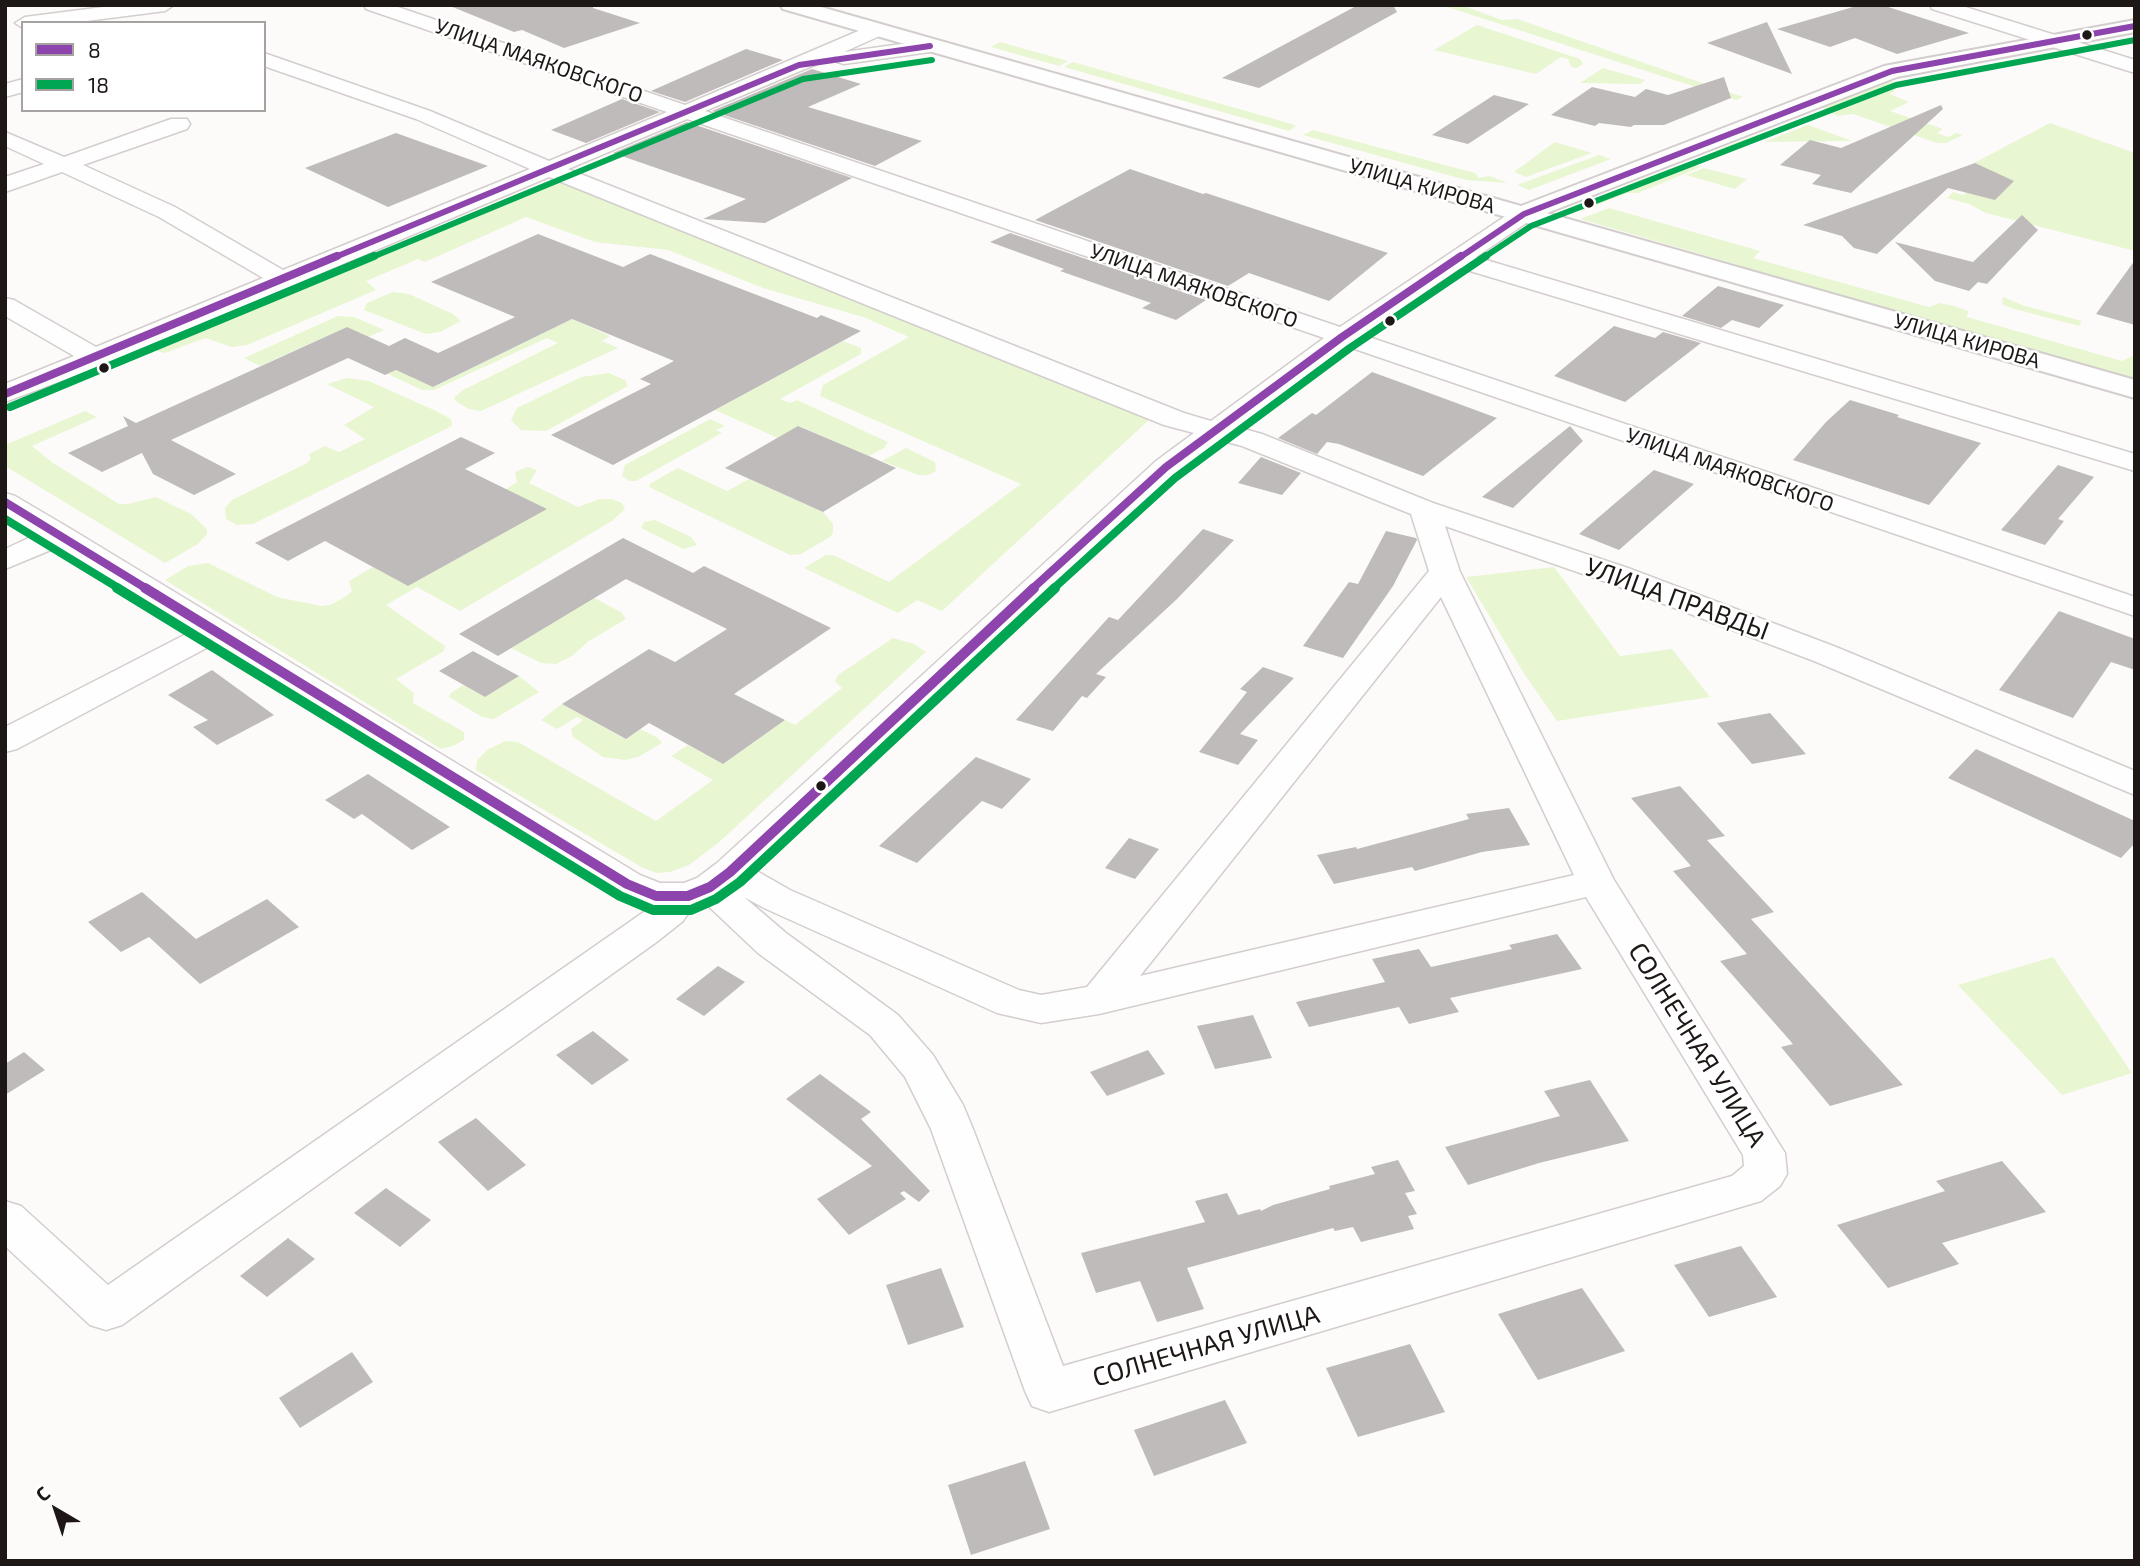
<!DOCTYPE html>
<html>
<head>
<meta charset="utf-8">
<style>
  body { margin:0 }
  #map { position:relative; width:2140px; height:1566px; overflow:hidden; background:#fdfbfa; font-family:"Exo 2",sans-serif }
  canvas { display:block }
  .frame { position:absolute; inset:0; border:7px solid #1d1715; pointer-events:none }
  .legend { position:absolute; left:21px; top:21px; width:245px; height:91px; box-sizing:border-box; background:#fff; border:2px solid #a5a2a1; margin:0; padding:9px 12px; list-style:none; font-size:21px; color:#1d1715 }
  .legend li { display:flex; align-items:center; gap:14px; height:35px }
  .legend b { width:35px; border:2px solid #a5a2a1 }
  .north { position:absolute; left:21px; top:1475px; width:70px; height:70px; -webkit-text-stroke:5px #fff; paint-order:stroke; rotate:321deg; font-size:19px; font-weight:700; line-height:28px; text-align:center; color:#1d1715 }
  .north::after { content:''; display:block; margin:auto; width:24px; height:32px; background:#1d1715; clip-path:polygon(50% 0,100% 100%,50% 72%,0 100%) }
</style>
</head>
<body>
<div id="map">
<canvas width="2140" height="1566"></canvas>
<div class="frame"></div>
<ul class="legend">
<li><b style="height:9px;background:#8e44ad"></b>8</li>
<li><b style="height:9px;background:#00a651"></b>18</li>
</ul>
<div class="north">С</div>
</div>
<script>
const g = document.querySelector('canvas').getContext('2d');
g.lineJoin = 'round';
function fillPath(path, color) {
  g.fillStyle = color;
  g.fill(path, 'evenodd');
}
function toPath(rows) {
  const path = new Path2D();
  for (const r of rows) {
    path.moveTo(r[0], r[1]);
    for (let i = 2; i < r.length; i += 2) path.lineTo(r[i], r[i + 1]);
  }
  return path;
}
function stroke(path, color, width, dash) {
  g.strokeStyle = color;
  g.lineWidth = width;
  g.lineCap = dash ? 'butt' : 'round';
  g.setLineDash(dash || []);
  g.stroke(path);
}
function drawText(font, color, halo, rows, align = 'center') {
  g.font = font + ' "Exo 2",sans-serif';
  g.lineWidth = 5;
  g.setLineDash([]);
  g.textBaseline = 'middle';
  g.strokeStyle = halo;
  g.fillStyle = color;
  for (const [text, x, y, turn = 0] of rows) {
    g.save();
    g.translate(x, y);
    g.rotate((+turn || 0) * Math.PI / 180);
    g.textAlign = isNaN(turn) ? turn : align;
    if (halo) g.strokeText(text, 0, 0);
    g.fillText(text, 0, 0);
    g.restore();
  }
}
fillPath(toPath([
  [1441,5,1461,5,1502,20,1517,19,1743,97,1736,100],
  [1477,25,1580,59,1583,64,1577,68,1571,67,1568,59,1561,57,1536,74,1434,50],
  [1000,42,1068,61,1059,66,991,47],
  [1073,62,1292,124,1296,126,1289,131,1064,67],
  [1603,68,1645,80,1641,84,1580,83],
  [1879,75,1894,82,1896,89,1890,94,1909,102,1890,111,1943,129,1937,133,1948,137,1956,133,1963,135,1946,143,1937,143,1853,114,1837,116,1823,108,1804,104],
  [1795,121,1801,124,1714,159,1708,157,1709,154,1727,146],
  [2050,123,2135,153,2135,251,1986,213,1969,204,1947,198,1953,192,1963,195,2004,177,1974,163],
  [1808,125,1852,141,1764,142],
  [1313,130,1475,173,1479,178,1489,176,1508,183,1466,180,1303,135],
  [1555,142,1592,153,1526,177,1514,172],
  [1599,155,1611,159,1529,190,1517,185],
  [1691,164,1701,167,1638,193,1627,193,1582,211,1576,209,1632,183,1680,165],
  [1704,168,1747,179,1735,189,1686,175],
  [558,179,1149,420,942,611,917,600,898,613,804,568,826,555,833,555,889,582,1021,484,820,396,823,385,909,337,863,317,763,288,668,250,595,242,526,217,425,262,418,259,366,281,376,290,247,345,232,347,205,338,165,353,152,350],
  [1609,208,1760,251,1753,258,1929,307,1940,303,1954,306,1968,311,1967,317,2122,361,2135,355,2135,382,1782,281,1735,264,1580,219],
  [393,292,409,294,453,314,461,321,440,332,426,334,364,310,367,303],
  [2003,297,2025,306,2082,321,2079,326,2011,308,2002,304],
  [338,316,354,317,384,330,368,337,347,327,260,366,244,358],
  [572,319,610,336,602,341,618,348,481,411,469,409,457,402,454,398,463,390,558,343,547,338,434,390,422,390,388,374,396,370,434,387],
  [843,341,861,348,861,354,780,399,790,403,797,400,888,442,884,448,869,456,799,426,778,438,715,410],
  [609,373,625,380,628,386,546,431,521,430,511,420,517,408,581,377],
  [347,378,369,381,434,410,451,419,452,426,253,524,237,525,226,519,225,508,232,500,307,463,311,459,309,454,325,446,339,452,365,439,344,425,374,407,327,384],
  [85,411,97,417,32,446,53,463,119,504,128,504,156,497,191,514,207,529,207,534,198,544,165,563,5,466,5,445],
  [710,419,725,426,716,430,722,433,636,481,630,481,622,476,625,465],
  [906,448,935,462,936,471,928,475,918,475,882,461],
  [527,467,537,470,529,483,578,507,600,499,612,499,622,503,625,509,612,521,460,611,417,587,386,605,445,646,444,651,396,679,414,693,413,703,464,732,464,740,453,746,441,749,165,580,188,566,208,563,277,597,321,606,330,605,348,595,352,591,349,581,373,567,408,586,546,509,512,492,496,501,499,494,517,482,515,472],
  [678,468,727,491,749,479,823,512,833,524,833,533,830,537,801,554,790,555,649,487,651,483],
  [655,520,691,537,697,545,683,549,641,528,644,522],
  [1554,567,1620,656,1672,649,1710,697,1557,721,1523,672,1466,577],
  [594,598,621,612,626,619,589,641,572,656,556,664,541,663,511,648],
  [893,638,914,644,926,652,717,844,689,865,670,872,657,873,643,868,476,770,477,760,487,750,505,741,518,742,656,821,713,780,671,756,688,745,723,764,785,720,795,725,842,688,835,681,838,675],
  [519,676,539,692,494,719,482,717,449,697,451,693,463,685,485,697],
  [562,704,625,739,640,729,658,738,662,743,638,757,625,760,603,757,573,737,571,729,583,720,577,717,557,729,541,720],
  [2053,957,2132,1073,2062,1095,1958,985]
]), '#e8f6d2');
fillPath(toPath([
  [593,5,593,8,640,23,564,48,522,30,514,32,450,6],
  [1358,5,1393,5,1397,12,1259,88,1222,78],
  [1860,5,1882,5,1969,33,1897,54,1855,38,1830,47,1777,29],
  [1767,22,1792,74,1707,43],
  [746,49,783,60,685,102,651,91],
  [812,69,861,84,808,107,922,141,875,166,712,111],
  [1724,77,1731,98,1664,125,1634,125,1631,127,1599,123,1595,126,1551,115,1592,87,1635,97,1646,89,1668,95],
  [1494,95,1529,104,1468,144,1432,135],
  [622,99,660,112,586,143,551,130],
  [1941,105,1943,109,1851,193,1812,184,1821,175,1780,165,1810,140,1841,148],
  [687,122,852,178,765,223,703,219,746,199,613,153],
  [396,133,488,166,388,207,305,168],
  [1975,163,2014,181,1995,200,1948,188,1877,254,1854,248,1842,236,1803,225],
  [1130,169,1203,194,1206,193,1388,253,1329,301,1249,273,1228,286,1035,220],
  [2022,215,2038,230,1987,284,1978,282,1969,291,1935,281,1895,242,1973,262],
  [1010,233,1206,300,1176,320,1142,308,1151,303,1060,271,1064,269,990,242],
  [538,234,623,267,650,254,817,318,821,315,861,331,613,465,551,435,651,384,640,379,674,361,572,319,433,387,396,370,385,375,348,358,171,440,236,474,194,495,153,474,142,453,102,472,68,453,128,426,123,416,136,423,347,327,389,346,405,338,438,353,515,317,431,282],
  [2135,260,2135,325,2096,314],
  [1718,286,1784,305,1759,328,1732,320,1721,328,1682,316],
  [1614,326,1655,338,1663,332,1701,343,1625,402,1554,376],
  [1372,372,1405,384,1497,418,1423,476,1339,444,1327,442,1317,454,1278,438,1312,413,1316,415],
  [1850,400,1899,415,1897,417,1981,443,1929,505,1793,460,1826,422],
  [798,426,869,456,896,468,823,512,725,468],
  [1570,426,1583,441,1513,508,1482,497],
  [461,437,495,453,465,469,547,509,408,586,325,541,288,561,255,543],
  [1261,457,1301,473,1282,495,1238,483],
  [2058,465,2094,477,2058,519,2064,521,2045,545,2001,530],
  [1654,470,1694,484,1619,550,1579,534],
  [1203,529,1234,540,1177,599,1096,674,1106,677,1087,698,1082,696,1053,731,1016,720,1109,617,1118,620],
  [1386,531,1416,538,1417,540,1393,586,1343,658,1303,646,1349,582,1358,584],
  [623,538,693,573,704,566,831,628,734,694,785,720,723,764,649,723,626,739,562,704,649,649,675,662,727,629,626,579,498,656,459,634],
  [2059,611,2135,639,2135,670,2111,662,2073,718,1999,690],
  [473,651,519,676,485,697,439,671],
  [1263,667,1294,678,1240,734,1258,740,1238,765,1199,752,1247,692,1240,689],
  [212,670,274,715,217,745,193,727,208,720,168,695],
  [1770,713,1806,754,1752,764,1717,723],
  [1976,749,2135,821,2135,843,2121,858,1948,778],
  [976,757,1031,779,1002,809,982,801,917,863,879,846],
  [368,774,450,827,412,850,362,814,354,819,325,800],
  [1680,786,1725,836,1707,840,1774,912,1751,919,1903,1085,1830,1106,1781,1047,1793,1044,1720,961,1747,954,1673,871,1691,866,1631,798],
  [1509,808,1530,845,1482,852,1415,871,1412,867,1334,884,1317,855,1356,847,1357,849,1469,819,1466,814],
  [1129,838,1159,849,1135,879,1105,868],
  [142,892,196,939,267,899,299,927,200,984,149,937,121,952,88,922],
  [1557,934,1582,969,1450,998,1459,1012,1409,1024,1399,1007,1309,1027,1296,1002,1385,982,1372,959,1419,949,1431,967,1512,949,1509,945],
  [718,966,745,982,704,1016,676,999],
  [1253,1015,1272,1058,1215,1069,1197,1026],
  [593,1031,629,1060,592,1085,556,1055],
  [1148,1050,1165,1074,1107,1096,1090,1072],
  [24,1052,45,1070,5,1095,5,1064],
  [820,1074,871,1112,861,1119,930,1191,919,1202,904,1191,900,1193,906,1199,849,1235,817,1199,872,1166,786,1099],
  [1590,1080,1629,1141,1539,1163,1468,1185,1445,1147,1560,1116,1544,1091],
  [476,1118,526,1165,488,1191,438,1142],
  [1398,1160,1415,1191,1405,1193,1417,1214,1408,1216,1414,1229,1361,1242,1353,1227,1335,1231,1333,1228,1187,1268,1204,1309,1157,1322,1140,1281,1096,1293,1081,1253,1205,1222,1195,1201,1227,1193,1238,1215,1260,1209,1261,1211,1273,1205,1330,1189,1329,1186,1375,1174,1371,1167],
  [2002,1161,2046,1212,1942,1243,1959,1264,1888,1288,1837,1225,1945,1191,1936,1181],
  [386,1188,431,1220,400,1247,354,1213],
  [288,1238,315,1259,267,1297,240,1276],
  [1741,1246,1777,1297,1709,1317,1674,1265],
  [941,1268,964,1327,908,1345,886,1285],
  [1582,1288,1625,1351,1538,1380,1498,1314],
  [1410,1344,1445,1412,1358,1437,1326,1368],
  [352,1352,373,1382,300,1428,279,1398],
  [1225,1400,1247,1443,1154,1476,1134,1430],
  [1025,1461,1050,1529,971,1555,948,1485]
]), '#bfbbba');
const minor = toPath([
  [119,5,174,5,165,11,71,23,23,23,23,28,15,23,25,17,119,5],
  [364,5,392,5,685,105,870,26,884,26,887,30,884,34,844,52,930,40,940,46,930,52,844,64,837,62,836,56,705,111,1340,327,1516,209,1524,207,1532,209,1536,214,1532,219,1476,257,2135,454,2135,471,1460,268,1363,335,2135,597,2135,616,1346,346,1237,427,1262,434,1433,503,1628,568,1836,647,2135,771,2135,795,1814,661,1606,582,1445,526,1460,572,1614,880,1785,1153,1787,1174,1780,1186,1761,1201,1049,1412,1032,1406,1025,1391,931,1129,905,1077,870,1035,758,953,705,903,692,908,683,921,658,941,122,1325,106,1330,90,1325,5,1246,5,1201,21,1206,108,1285,651,907,614,893,214,644,17,749,5,752,5,727,192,631,58,547,5,569,5,549,37,534,5,515,5,493,15,496,71,529,640,875,660,883,684,883,697,878,717,863,1156,461,1194,433,1164,425,549,177,106,364,5,402,5,384,74,356,5,316,5,298,14,300,96,347,263,278,159,217,62,172,5,192,5,177,44,164,5,146,5,132,64,157,171,119,187,119,190,124,187,129,83,165,175,207,283,270,530,169,416,119,264,66,264,53,430,111,549,161,667,112,366,9,364,5],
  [687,119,1324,338,1211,421,1184,413,568,169,687,119],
  [1220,440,1242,446,1411,514,1429,571,1087,987,1041,995,1019,990,790,890,755,870,971,662,1176,473,1220,440],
  [1441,597,1574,875,1140,976,1441,597],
  [744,897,764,908,997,1013,1041,1023,1099,1014,1586,897,1743,1155,1744,1166,1732,1176,1063,1366,973,1129,963,1105,933,1055,898,1015,786,933,744,897],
  [1930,5,1959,5,2135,60,2135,73,1932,9,1930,5],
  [23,79,23,92,5,97,5,84,23,79]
]);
const tertiary = toPath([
  [780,5,814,5,1521,206,1884,66,2135,20,2135,32,1897,77,1547,213,2135,380,2135,398,783,9,780,5]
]);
stroke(minor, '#d3cecd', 3);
stroke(tertiary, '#d3cecd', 4);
fillPath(minor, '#fffefe');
fillPath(tertiary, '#fffefe');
stroke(toPath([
  [333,258,799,65,930,46],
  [1459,258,1524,214,1892,71,2135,26]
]), '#8e44ad', 6);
stroke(toPath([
  [5,394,337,256],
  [5,502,147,589],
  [1032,589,1166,467,1342,337,1461,256]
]), '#8e44ad', 8);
stroke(toPath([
  [145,588,627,884,656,896,688,896,710,887,730,872,1034,588]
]), '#8e44ad', 10);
stroke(toPath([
  [370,258,803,79,932,60],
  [1483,258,1531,226,1896,85,2135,40]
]), '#00a651', 6);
stroke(toPath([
  [10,407,374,256],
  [5,519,120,589],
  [1053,589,1175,478,1350,348,1486,256]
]), '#00a651', 8);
stroke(toPath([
  [117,588,620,896,653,910,691,910,716,899,740,882,1055,588]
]), '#00a651', 10);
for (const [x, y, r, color] of [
  [2087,35,6,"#1d1715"],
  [1589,203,6,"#1d1715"],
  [1390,321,6,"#1d1715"],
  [104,368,6,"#1d1715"],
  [821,786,6,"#1d1715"]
]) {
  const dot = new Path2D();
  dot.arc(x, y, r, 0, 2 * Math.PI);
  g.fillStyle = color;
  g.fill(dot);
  stroke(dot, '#fff', 2.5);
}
drawText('21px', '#1d1715', '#fff', [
  ["УЛИЦА МАЯКОВСКОГО",539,61,19],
  ["УЛИЦА КИРОВА",1422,186,16],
  ["УЛИЦА МАЯКОВСКОГО",1194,286,19],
  ["УЛИЦА КИРОВА",1967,341,16],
  ["УЛИЦА МАЯКОВСКОГО",1730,470,19]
]);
drawText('26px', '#1d1715', '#fff', [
  ["УЛИЦА ПРАВДЫ",1677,599,20],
  ["СОЛНЕЧНАЯ УЛИЦА",1697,1045,58],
  ["СОЛНЕЧНАЯ УЛИЦА",1206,1346,-16]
]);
</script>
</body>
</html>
